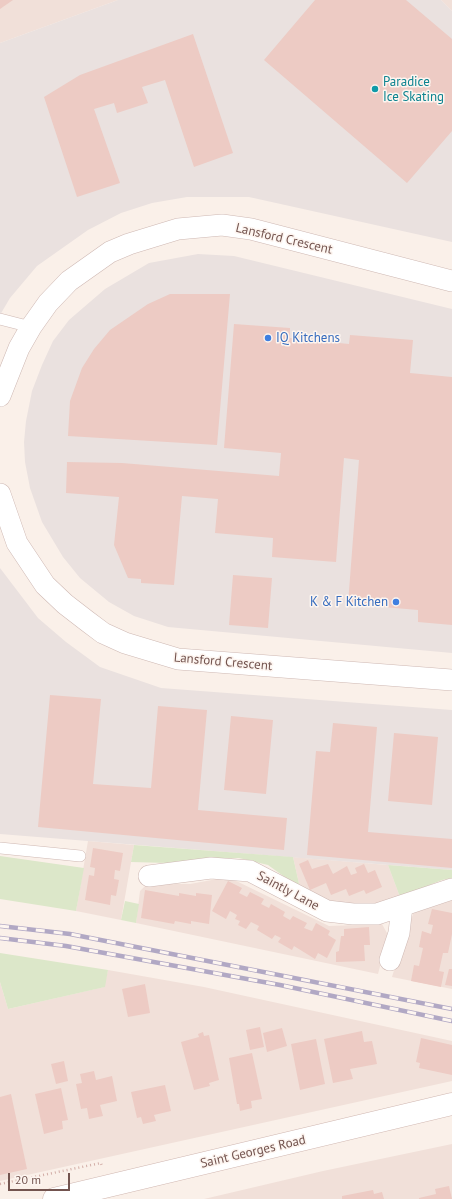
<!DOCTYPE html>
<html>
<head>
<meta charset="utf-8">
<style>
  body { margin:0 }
  #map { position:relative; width:452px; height:1199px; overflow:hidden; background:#faf0e9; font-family:"PT Sans",sans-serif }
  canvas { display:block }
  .scale { position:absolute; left:8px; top:1173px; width:62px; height:18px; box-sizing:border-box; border:2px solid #73544f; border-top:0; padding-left:5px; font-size:12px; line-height:14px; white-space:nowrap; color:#73544f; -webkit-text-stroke:3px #fdf5f0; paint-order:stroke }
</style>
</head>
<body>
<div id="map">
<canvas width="452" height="1199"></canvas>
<div class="scale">20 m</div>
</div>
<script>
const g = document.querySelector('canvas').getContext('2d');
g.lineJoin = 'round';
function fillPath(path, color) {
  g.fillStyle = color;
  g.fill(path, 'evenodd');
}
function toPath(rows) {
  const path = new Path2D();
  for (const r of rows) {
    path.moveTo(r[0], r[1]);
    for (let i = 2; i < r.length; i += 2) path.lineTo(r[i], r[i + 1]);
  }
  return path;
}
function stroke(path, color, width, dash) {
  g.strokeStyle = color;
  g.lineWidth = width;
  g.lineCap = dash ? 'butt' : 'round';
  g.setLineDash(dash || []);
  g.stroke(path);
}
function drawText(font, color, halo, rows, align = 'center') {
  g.font = font + ' "PT Sans",sans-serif';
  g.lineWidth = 3;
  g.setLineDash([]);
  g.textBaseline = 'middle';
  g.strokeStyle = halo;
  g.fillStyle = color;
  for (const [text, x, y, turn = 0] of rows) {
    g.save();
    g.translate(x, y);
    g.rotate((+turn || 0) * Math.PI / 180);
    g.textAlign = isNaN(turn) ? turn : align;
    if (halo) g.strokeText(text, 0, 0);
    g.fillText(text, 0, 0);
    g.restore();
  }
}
fillPath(toPath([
  [0,0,118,0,0,43],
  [441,0,452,0,452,11],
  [88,841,134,845,121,920,76,911],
  [293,857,388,865,400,897,375,907,339,907,300,888],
  [228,877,329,926,382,924,388,935,378,974,136,923,140,891,147,884,190,884],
  [452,895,452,989,392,977,407,928,414,912],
  [108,970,204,987,452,1041,452,1081,0,1181,0,982,8,1009,104,987],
  [452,1144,452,1199,204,1199,323,1171]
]), '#f1e0d9');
fillPath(toPath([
  [118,0,441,0,452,11,452,242,249,197,187,197,152,203,121,213,88,230,37,266,10,298,0,315,0,43],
  [198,254,234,256,452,309,452,653,168,627,134,616,109,602,80,578,63,557,42,522,30,488,25,462,24,442,26,421,32,391,42,365,53,341,69,320,105,289,149,263],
  [0,568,38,618,66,642,100,667,161,688,452,710,452,870,0,834]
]), '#eae1df');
fillPath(toPath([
  [134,845,293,857,300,888,268,865,239,858,210,859,168,863,131,862],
  [0,856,84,868,76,911,0,899],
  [388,865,452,870,452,878,442,880,400,897],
  [125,901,139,904,136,923,121,920],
  [0,953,108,970,105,987,8,1009,0,982]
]), '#dce7c9');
fillPath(toPath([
  [0,0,13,0,0,9],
  [315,0,406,0,452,39,452,131,407,183,264,60],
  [193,34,233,153,194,167,165,80,142,87,148,103,117,113,114,103,94,109,120,183,77,197,44,97,80,75],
  [170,294,230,294,217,445,68,436,70,401,82,368,94,349,110,330,148,304],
  [234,324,290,328,290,338,349,344,350,335,413,340,410,373,452,377,452,625,418,622,418,610,348,604,359,460,344,458,336,562,272,557,273,538,215,533,218,499,182,496,174,585,141,583,141,579,128,578,114,545,119,497,66,493,67,462,122,463,279,476,281,453,224,448],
  [233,575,272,578,268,628,229,625],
  [50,695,101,699,93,784,151,788,158,706,207,710,198,810,287,818,284,850,38,827],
  [231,716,273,720,266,794,224,790],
  [333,723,377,727,368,832,452,839,452,868,307,855,316,751,330,752],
  [394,733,438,737,432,805,388,801],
  [93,848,123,853,120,871,115,870,114,879,119,880,116,896,111,895,110,905,85,900,89,875,94,876,95,868,90,867],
  [308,860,312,869,328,864,333,874,347,866,351,875,357,873,355,868,364,864,368,873,375,870,382,887,366,894,364,890,349,896,346,889,331,895,326,883,310,890,299,864],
  [228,881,242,888,239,893,247,897,250,892,264,899,261,904,269,908,271,904,285,912,283,916,290,920,293,916,307,923,304,928,312,931,316,923,330,931,328,935,336,940,327,958,318,953,315,959,294,946,292,950,278,942,281,938,275,935,272,939,257,930,259,926,251,922,246,929,238,925,240,921,235,919,237,915,230,911,226,919,212,911],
  [145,890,179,896,179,893,196,896,196,893,212,895,209,924,191,921,191,924,175,921,174,924,141,918],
  [432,909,452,913,452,934,448,953,443,953,439,971,444,972,441,987,411,981,414,965,419,966,423,948,419,947,422,931,431,934,433,925,428,924],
  [369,927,370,945,364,945,365,961,336,962,336,952,339,951,341,936,344,936,344,929],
  [449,969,452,969,452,986,445,985],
  [145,984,150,1013,128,1017,122,989],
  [260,1027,264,1047,250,1050,246,1030],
  [282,1028,287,1046,267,1052,263,1033],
  [362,1031,364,1042,372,1041,377,1064,350,1069,353,1079,333,1083,324,1039],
  [203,1032,204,1036,209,1035,219,1080,209,1083,210,1086,194,1090,181,1042,199,1037,198,1034],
  [421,1038,452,1045,452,1075,419,1068,420,1063,416,1062],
  [316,1039,325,1084,300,1090,291,1044],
  [252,1053,262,1099,251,1101,252,1108,240,1111,239,1104,237,1104,229,1058],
  [64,1061,68,1081,56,1084,51,1064],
  [94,1071,96,1080,112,1076,117,1101,100,1105,103,1116,89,1119,87,1108,81,1109,76,1084,82,1083,80,1074],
  [165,1085,171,1111,154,1115,156,1121,143,1124,141,1117,137,1118,131,1092],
  [61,1088,68,1120,62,1121,63,1129,44,1134,35,1094],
  [11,1094,27,1169,0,1175,0,1097],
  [449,1186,452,1199,419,1199,419,1198,436,1194,435,1189],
  [373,1190,374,1194,382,1192,384,1199,342,1199,342,1196]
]), '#edcbc4');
const service = toPath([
  [0,319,31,327],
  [0,848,80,856]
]);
const minor = toPath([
  [0,396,19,348,31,327,48,303,69,281,110,252,129,244,178,229,222,225,251,229,452,281],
  [0,494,17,543,45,585,65,604,87,621,103,633,125,643,178,659,452,680],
  [149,876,211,868,250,871,327,911,353,914,377,914,452,889],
  [390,960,399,933,402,906]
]);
const secondary = toPath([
  [54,1199,452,1104]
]);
stroke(service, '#ceb8b3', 12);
stroke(minor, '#ceb8b3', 22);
stroke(secondary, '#d0b7b1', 23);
stroke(toPath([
  [0,1184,101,1163,102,1166]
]), '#d2ada7', 2.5, [1, 3]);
stroke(service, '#fff', 11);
stroke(minor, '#fff', 21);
stroke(secondary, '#fff', 22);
const rail = toPath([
  [0,926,70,934,452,1009],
  [0,938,66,946,280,985,452,1021]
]);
stroke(rail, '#b1a8c4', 4.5);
stroke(rail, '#fdf5f0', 3, [9]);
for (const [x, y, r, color] of [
  [375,89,4,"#0f9aa8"],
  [268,338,4,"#3f7fe0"],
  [396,602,4,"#3f7fe0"]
]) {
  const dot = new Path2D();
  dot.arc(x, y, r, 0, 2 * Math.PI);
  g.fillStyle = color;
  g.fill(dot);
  stroke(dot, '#fdf5f0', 1.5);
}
drawText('13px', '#0d838f', '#fdf5f0', [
  ["Paradice",383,82],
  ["Ice Skating",383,97]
], 'left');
drawText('13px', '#73544f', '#fdf5f0', [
  ["Lansford Crescent",284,239,13],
  ["Lansford Crescent",223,662,5],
  ["Saintly Lane",288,891,28],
  ["Saint Georges Road",253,1152,-13]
]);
drawText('13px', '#366cbe', '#fdf5f0', [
  ["IQ Kitchens",276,338],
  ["K & F Kitchen",388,602,"right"]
], 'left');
</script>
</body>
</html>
